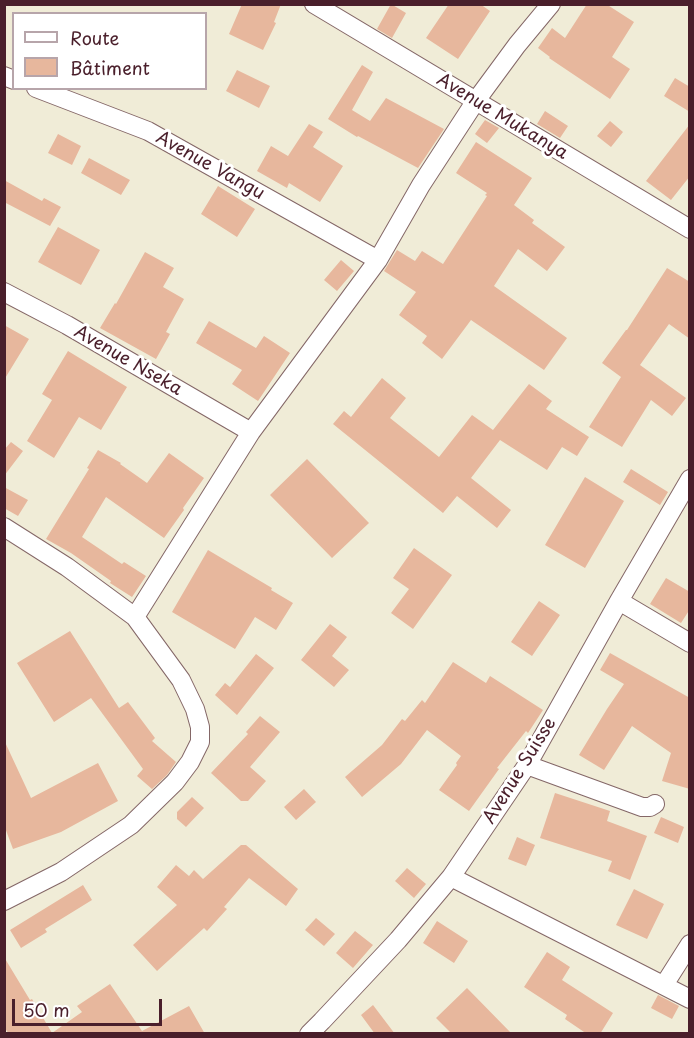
<!DOCTYPE html>
<html>
<head>
<meta charset="utf-8">
<style>
  body { margin:0 }
  #map { position:relative; width:694px; height:1038px; overflow:hidden; background:#f0ecd7; font-family:"Playpen Sans",sans-serif }
  canvas { display:block }
  .frame { position:absolute; inset:0; border:6px solid #4a1f2b; pointer-events:none }
  .legend { position:absolute; left:12px; top:12px; width:195px; height:78px; box-sizing:border-box; background:#fff; border:2px solid #b7a5aa; margin:0; padding:8px 10px; list-style:none; font-size:18px; color:#4a1f2b }
  .legend li { display:flex; align-items:center; gap:12px; height:30px }
  .legend b { width:30px; border:2px solid #b7a5aa }
  .scale { position:absolute; left:12px; top:999px; width:150px; height:27px; box-sizing:border-box; border:3px solid #4a1f2b; border-top:0; padding-left:8px; font-size:18px; line-height:21px; white-space:nowrap; color:#4a1f2b; -webkit-text-stroke:4px #fff; paint-order:stroke }
</style>
</head>
<body>
<div id="map">
<canvas width="694" height="1038"></canvas>
<div class="frame"></div>
<ul class="legend">
<li><b style="height:8px;background:#fff"></b>Route</li>
<li><b style="height:16px;background:#e7b79d"></b>Bâtiment</li>
</ul>
<div class="scale">50 m</div>
</div>
<script>
const g = document.querySelector('canvas').getContext('2d');
g.lineJoin = 'round';
function fillPath(path, color) {
  g.fillStyle = color;
  g.fill(path, 'evenodd');
}
function toPath(rows) {
  const path = new Path2D();
  for (const r of rows) {
    path.moveTo(r[0], r[1]);
    for (let i = 2; i < r.length; i += 2) path.lineTo(r[i], r[i + 1]);
  }
  return path;
}
function stroke(path, color, width, dash) {
  g.strokeStyle = color;
  g.lineWidth = width;
  g.lineCap = dash ? 'butt' : 'round';
  g.setLineDash(dash || []);
  g.stroke(path);
}
function drawText(font, color, halo, rows, align = 'center') {
  g.font = font + ' "Playpen Sans",sans-serif';
  g.lineWidth = 6;
  g.setLineDash([]);
  g.textBaseline = 'middle';
  g.strokeStyle = halo;
  g.fillStyle = color;
  for (const [text, x, y, turn = 0] of rows) {
    g.save();
    g.translate(x, y);
    g.rotate((+turn || 0) * Math.PI / 180);
    g.textAlign = isNaN(turn) ? turn : align;
    if (halo) g.strokeText(text, 0, 0);
    g.fillText(text, 0, 0);
    g.restore();
  }
}
fillPath(toPath([
  [242,4,281,4,274,22,276,23,263,50,229,34],
  [391,4,406,13,392,38,377,29],
  [449,4,480,4,490,11,458,59,426,38],
  [587,4,606,4,634,22,612,57,630,69,610,99,549,58,550,57,538,48,552,28,565,38],
  [362,65,373,72,352,110,370,121,386,98,444,129,418,168,358,136,357,137,328,119],
  [237,70,270,86,259,108,226,91],
  [675,78,690,87,690,112,664,96],
  [545,111,568,126,560,138,537,124],
  [485,120,499,128,487,143,475,134],
  [610,121,623,132,611,147,597,136],
  [309,124,323,132,313,147,343,166,320,202,289,183,287,188,257,171,271,146,288,156],
  [690,124,690,176,671,200,646,181],
  [58,134,81,146,72,165,48,153],
  [476,142,532,178,514,205,534,220,532,223,565,247,547,271,518,249,494,286,567,338,544,370,471,320,442,359,422,343,427,336,399,315,416,292,384,271,397,250,415,261,422,251,443,264,487,196,485,195,487,193,456,173],
  [89,158,130,180,121,195,81,173],
  [4,180,42,201,44,198,61,207,50,226,4,202],
  [218,186,255,209,237,237,201,214],
  [58,227,100,250,81,285,38,262],
  [145,252,174,268,163,287,184,299,166,332,170,334,156,359,100,328,115,303,116,304],
  [341,260,354,271,337,291,324,280],
  [667,268,690,282,690,339,669,324,640,365,686,398,672,416,651,400,622,447,589,427,621,377,602,363,626,330,627,330],
  [209,321,256,348,264,336,290,353,258,401,232,384,242,370,196,343],
  [4,325,29,339,4,380],
  [68,351,127,387,101,430,79,417,54,458,27,441,52,400,42,394],
  [382,378,406,398,390,418,439,457,472,415,493,430,529,384,552,401,546,409,589,437,577,456,562,447,547,470,500,440,471,478,511,510,497,528,457,496,443,513,333,424,344,411,351,417],
  [11,442,23,451,4,476,4,450],
  [98,450,121,463,120,464,147,483,169,453,204,478,183,508,184,510,164,538,106,497,82,537,122,564,124,562,146,576,132,597,110,583,111,581,71,553,46,539,89,469,87,468],
  [307,459,369,523,332,558,270,495],
  [631,469,668,492,660,505,623,482],
  [585,477,624,501,585,568,545,545],
  [4,487,28,500,18,516,4,508],
  [414,548,452,575,413,629,391,613,409,589,393,578],
  [208,550,272,588,271,590,293,603,276,630,255,617,235,649,172,612],
  [666,578,690,592,690,609,681,623,650,604],
  [539,601,560,615,532,656,511,642],
  [330,624,347,637,332,656,349,670,334,687,301,660],
  [70,631,119,708,128,702,155,738,152,741,176,762,167,775,152,789,137,776,143,769,91,698,54,722,17,663],
  [610,653,690,698,690,789,662,781,671,753,632,726,604,770,579,755,607,709,624,684,600,670],
  [256,654,274,668,237,715,215,695,225,683,230,687],
  [453,662,486,683,490,676,543,710,528,733,526,731,497,768,499,769,469,811,439,790,457,765,456,763,461,756,427,730,401,764,362,797,345,777,382,745,402,719,405,721,422,700,425,703],
  [260,716,280,732,250,767,266,781,248,801,241,801,211,773,248,734,246,732],
  [4,740,31,798,98,763,118,801,61,832,13,849,4,825],
  [304,789,316,802,296,820,284,807],
  [555,793,610,811,607,821,647,836,630,880,608,871,612,861,540,838],
  [192,797,204,808,186,827,177,819,177,812],
  [661,817,684,827,678,843,654,833],
  [517,837,535,845,526,866,508,859],
  [241,845,246,845,298,889,286,906,249,878,224,907,227,909,207,931,204,928,157,971,133,945,177,905,157,887,176,865,189,876,194,870,203,879],
  [407,868,426,884,414,898,395,881],
  [83,885,92,900,45,929,47,932,21,948,10,930],
  [634,889,664,904,647,939,616,925],
  [316,918,335,934,324,946,305,930],
  [437,921,468,941,454,963,423,943],
  [355,931,373,945,353,968,336,953],
  [547,952,570,967,562,980,613,1013,600,1034,587,1034,565,1019,567,1015,524,987],
  [4,957,30,1000,32,999,52,1033,82,1012,77,1006,110,984,142,1031,189,1006,205,1034,9,1034,4,1027],
  [467,988,512,1034,452,1034,436,1018],
  [658,995,679,1006,672,1019,651,1008],
  [373,1005,395,1034,375,1034,361,1015]
]), '#e7b79d');
const minor = toPath([
  [314,4,690,229],
  [4,76,14,80],
  [36,88,148,131,378,260],
  [4,292,67,325,251,432],
  [4,527,67,567,135,617,181,680,195,709,200,727,200,742,190,762,175,782,131,825,61,872,4,901],
  [619,601,690,643],
  [135,617,251,432,378,260,421,185,475,102,517,45,551,4],
  [527,765,642,807,650,807,655,804],
  [451,877,690,999],
  [664,985,690,944],
  [309,1034,322,1021,398,940,451,877,527,765,619,601,690,479]
]);
stroke(minor, '#846767', 20);
stroke(minor, '#fff', 18);
drawText('18px', '#4a1f2b', '#fff', [
  ["Avenue Mukanya",502,117,31],
  ["Avenue Vangu",210,166,29],
  ["Avenue Nseka",128,361,30],
  ["Avenue Suisse",520,771,-58]
]);
</script>
</body>
</html>
